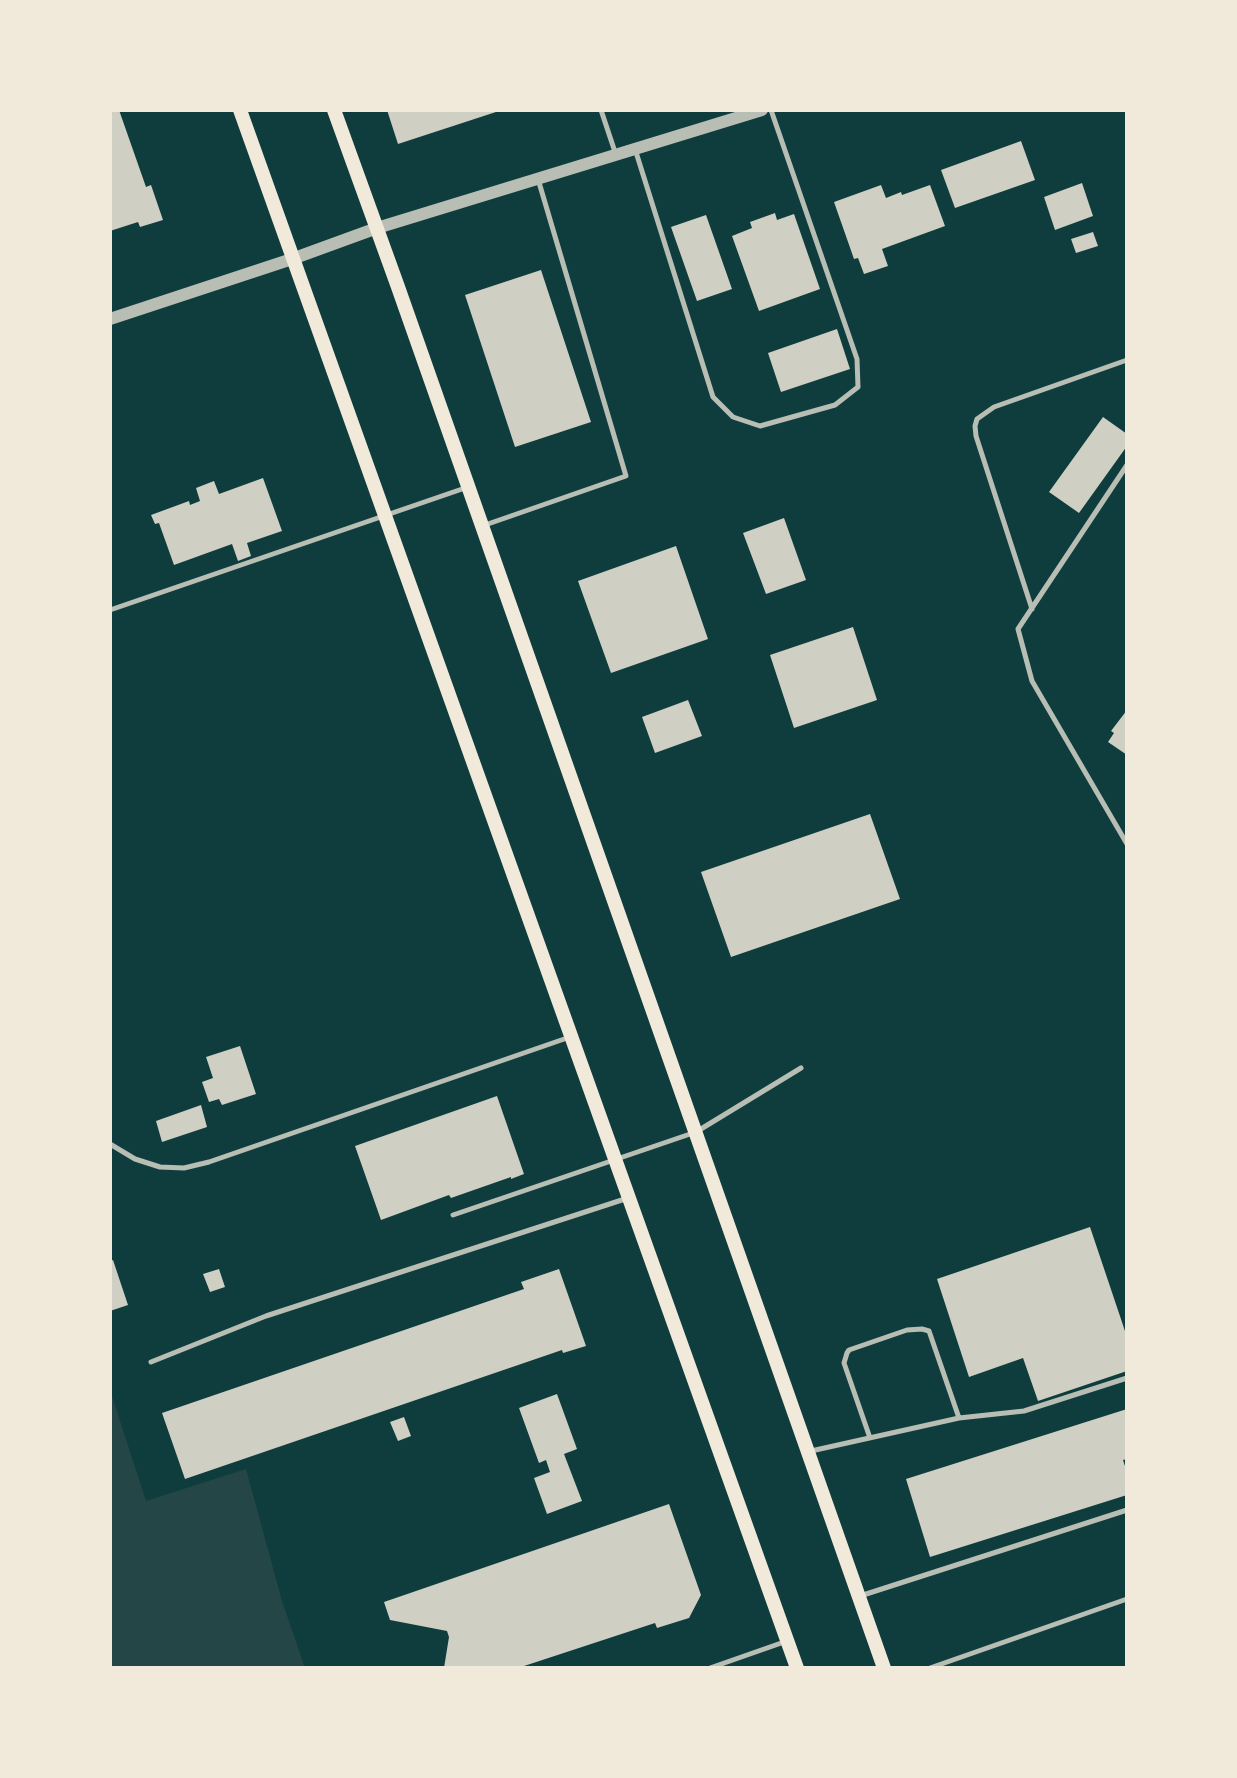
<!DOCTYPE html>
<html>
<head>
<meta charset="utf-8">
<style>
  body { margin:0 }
  #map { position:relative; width:1237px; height:1778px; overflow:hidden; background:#0f3d3e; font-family:"PT Sans Narrow",sans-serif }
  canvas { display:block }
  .frame { position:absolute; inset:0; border:112px solid #f1e9da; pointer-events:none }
</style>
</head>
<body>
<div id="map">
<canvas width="1237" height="1778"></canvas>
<div class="frame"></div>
</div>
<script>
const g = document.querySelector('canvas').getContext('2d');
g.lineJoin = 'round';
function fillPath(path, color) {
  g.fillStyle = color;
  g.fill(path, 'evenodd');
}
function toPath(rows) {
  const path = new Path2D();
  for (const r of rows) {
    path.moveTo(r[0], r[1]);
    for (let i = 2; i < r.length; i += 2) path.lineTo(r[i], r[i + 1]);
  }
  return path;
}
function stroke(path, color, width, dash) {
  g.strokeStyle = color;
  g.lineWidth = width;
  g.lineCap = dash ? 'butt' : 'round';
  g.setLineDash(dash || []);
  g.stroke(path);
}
fillPath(toPath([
  [110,1390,146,1501,246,1469,282,1601,305,1668,110,1668]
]), '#244646');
fillPath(toPath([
  [110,110,119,110,146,187,151,185,163,220,140,227,138,222,110,231],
  [387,110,499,110,499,111,398,144],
  [1021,141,1035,180,955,208,941,170],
  [1082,183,1093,216,1055,230,1044,197],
  [881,185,886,198,901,192,902,195,930,185,945,226,882,249,888,266,864,274,858,258,854,259,834,202],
  [775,213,777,220,794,214,820,289,759,311,732,236,752,228,750,222],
  [706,215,732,289,697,301,671,227],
  [1093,232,1098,246,1076,253,1071,239],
  [541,270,591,422,515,447,465,295],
  [837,329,850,369,781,392,768,353],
  [1103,417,1127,434,1127,446,1079,513,1049,492],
  [263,478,282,531,247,543,251,556,238,561,232,544,174,565,159,523,155,524,151,515,189,501,190,505,200,501,196,488,214,481,219,494],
  [784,518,806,580,766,594,743,533],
  [676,546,708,639,611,673,578,581],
  [853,627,877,700,794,728,770,655],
  [688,700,702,736,655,753,642,717],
  [1127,710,1127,755,1108,742,1114,733,1111,731],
  [870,814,900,899,731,957,701,872],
  [240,1046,256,1094,222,1105,219,1099,209,1102,202,1082,213,1078,206,1057],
  [497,1096,524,1174,511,1179,511,1177,451,1198,449,1195,381,1220,355,1146],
  [201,1105,207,1127,162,1142,156,1121],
  [1090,1227,1127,1337,1127,1371,1038,1401,1023,1358,969,1377,937,1279],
  [113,1260,128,1305,110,1311,110,1261],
  [219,1269,225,1287,210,1292,203,1274],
  [559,1269,586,1346,563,1353,562,1350,185,1479,162,1413,524,1289,521,1282],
  [557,1394,577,1449,564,1454,582,1501,547,1514,534,1478,550,1472,546,1460,539,1463,519,1408],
  [1127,1409,1127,1459,1123,1460,1127,1472,1127,1495,930,1557,906,1479],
  [404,1417,411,1436,398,1441,390,1422],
  [669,1504,701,1595,689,1618,657,1628,655,1623,518,1668,444,1668,449,1637,447,1631,390,1620,384,1602]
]), '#cfcfc3');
stroke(toPath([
  [601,110,616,155],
  [635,149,713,397,733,417,760,426,835,405,858,387,857,359,771,110],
  [1127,465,1018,629,1032,681,1127,844],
  [485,525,626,476,538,179],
  [1032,609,976,436,975,426,977,419,994,407,1127,360],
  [110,610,468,487],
  [110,1144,135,1159,160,1167,184,1168,209,1162,570,1037],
  [453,1215,696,1132,801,1068],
  [151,1362,266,1316,628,1198],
  [870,1438,844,1363,847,1353,849,1350,907,1330,922,1329,929,1331,959,1418],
  [811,1451,959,1418,1024,1411,1127,1378],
  [860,1596,1127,1510],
  [710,1668,787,1641],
  [930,1668,1127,1599]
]), '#b8beb3', 5);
stroke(toPath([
  [110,319,292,259,377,228,762,110]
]), '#b8beb3', 12);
stroke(toPath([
  [240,110,797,1668],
  [334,110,398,287,884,1668]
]), '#f1e9da', 14);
</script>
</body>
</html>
